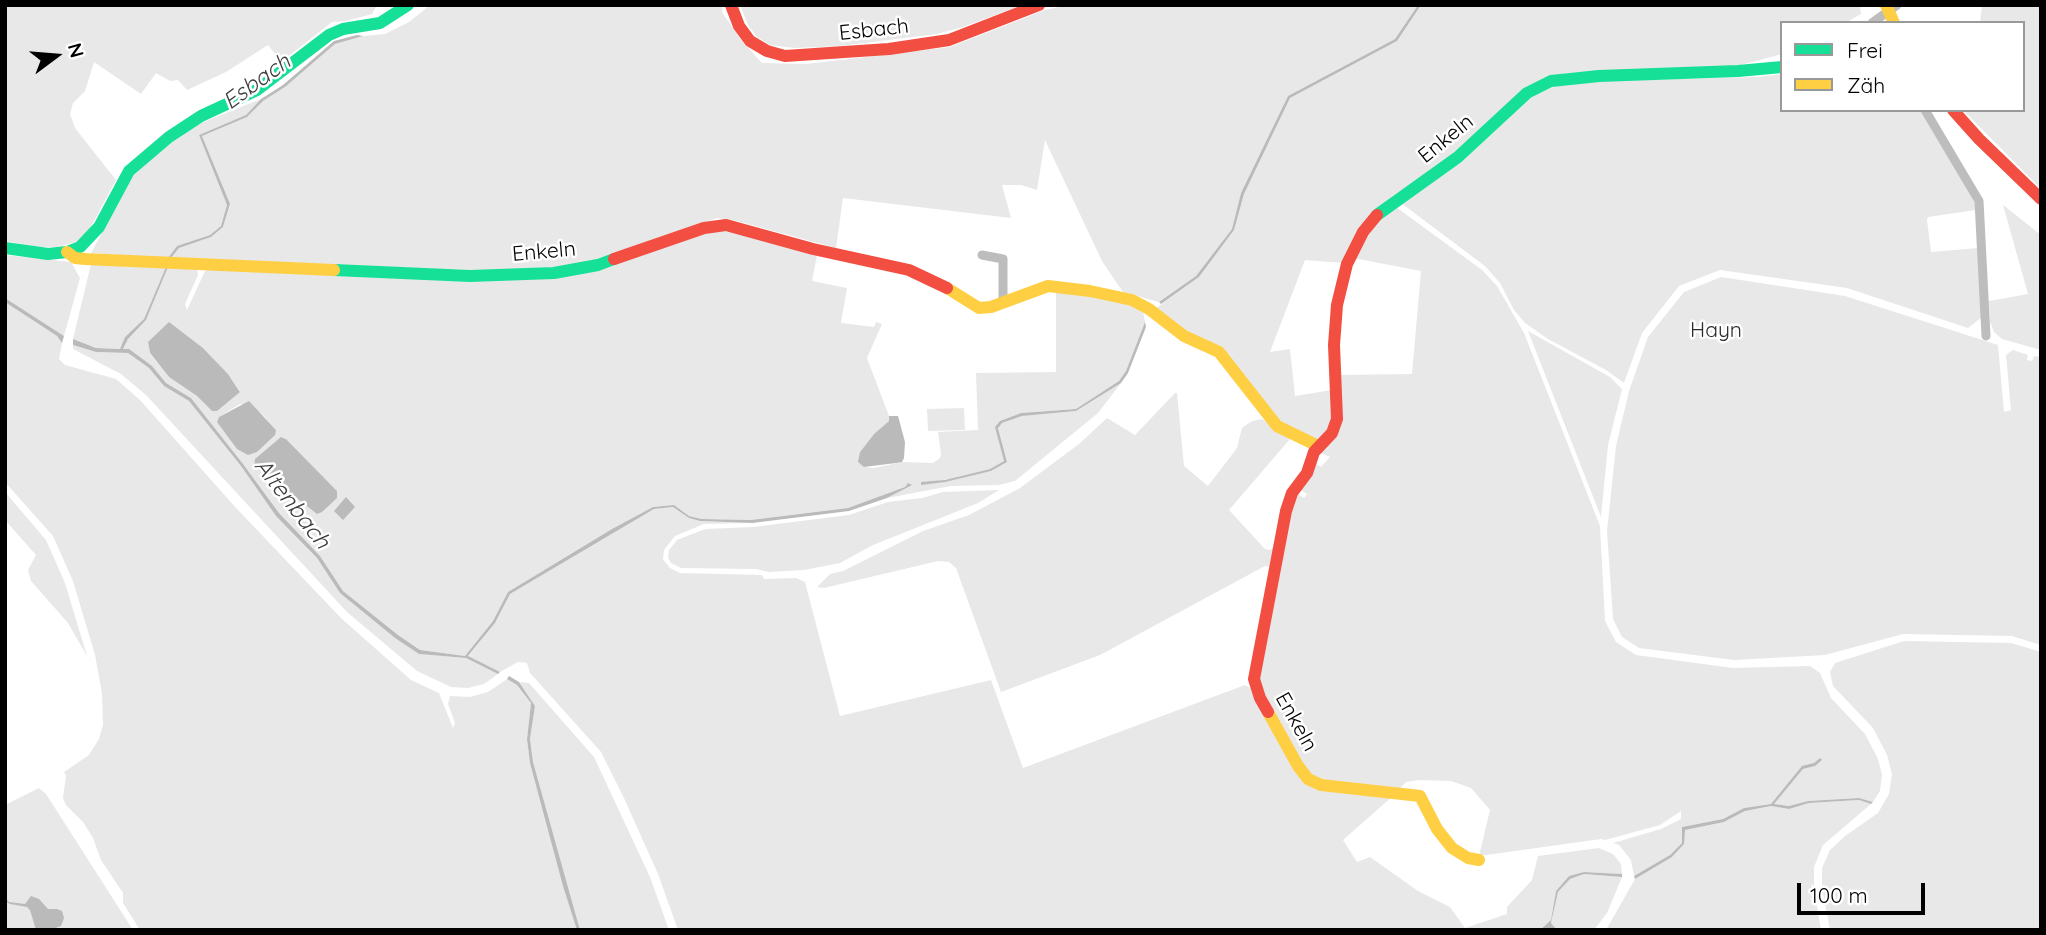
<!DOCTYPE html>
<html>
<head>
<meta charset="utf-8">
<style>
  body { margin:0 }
  #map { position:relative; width:2046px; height:935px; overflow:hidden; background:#fff; font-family:Quicksand,sans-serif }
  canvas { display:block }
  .frame { position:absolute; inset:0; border:7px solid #000; pointer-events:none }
  .legend { position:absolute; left:1780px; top:21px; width:245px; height:91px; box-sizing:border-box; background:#fff; border:2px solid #999; margin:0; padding:9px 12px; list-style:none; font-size:21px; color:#000 }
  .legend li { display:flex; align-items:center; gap:14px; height:35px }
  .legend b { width:35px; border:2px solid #999 }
  .north { position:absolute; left:21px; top:21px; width:70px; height:70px; -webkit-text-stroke:5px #fff; paint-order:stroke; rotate:74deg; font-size:19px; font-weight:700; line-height:28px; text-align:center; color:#000 }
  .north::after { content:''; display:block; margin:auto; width:24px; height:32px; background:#000; clip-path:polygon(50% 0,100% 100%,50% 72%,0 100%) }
  .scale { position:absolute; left:1797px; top:883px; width:128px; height:32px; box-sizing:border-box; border:4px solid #000; border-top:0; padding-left:9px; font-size:21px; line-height:24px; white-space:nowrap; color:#000; -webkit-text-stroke:5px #fff; paint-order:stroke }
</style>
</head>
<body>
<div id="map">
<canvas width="2046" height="935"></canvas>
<div class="frame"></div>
<ul class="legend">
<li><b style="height:9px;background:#16e098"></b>Frei</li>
<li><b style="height:9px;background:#ffcf43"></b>Zäh</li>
</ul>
<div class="north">N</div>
<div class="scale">100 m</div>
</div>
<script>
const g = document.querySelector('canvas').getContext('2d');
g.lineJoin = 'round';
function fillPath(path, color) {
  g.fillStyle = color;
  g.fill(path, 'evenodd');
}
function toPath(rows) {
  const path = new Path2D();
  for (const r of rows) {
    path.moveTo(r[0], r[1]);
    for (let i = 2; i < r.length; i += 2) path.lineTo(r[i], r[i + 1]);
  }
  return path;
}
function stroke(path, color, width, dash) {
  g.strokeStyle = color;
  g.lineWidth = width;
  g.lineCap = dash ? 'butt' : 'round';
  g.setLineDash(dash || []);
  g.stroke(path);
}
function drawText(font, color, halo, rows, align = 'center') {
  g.font = font + ' Quicksand,sans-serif';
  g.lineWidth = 5;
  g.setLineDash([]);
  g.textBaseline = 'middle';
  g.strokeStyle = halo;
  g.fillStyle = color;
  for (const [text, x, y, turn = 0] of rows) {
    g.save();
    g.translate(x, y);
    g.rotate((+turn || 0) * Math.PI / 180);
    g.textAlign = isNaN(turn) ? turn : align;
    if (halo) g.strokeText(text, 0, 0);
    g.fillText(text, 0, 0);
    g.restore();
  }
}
fillPath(toPath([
  [5,5,377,5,372,14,346,21,332,22,281,62,268,45,226,72,187,90,178,80,170,81,156,73,141,94,94,62,85,91,73,103,70,114,75,128,116,180,90,228,76,242,58,247,39,247,5,241],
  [430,5,723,5,722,12,741,40,762,63,806,64,950,47,1045,10,1068,5,1418,5,1395,39,1288,96,1241,193,1232,229,1196,276,1159,302,1123,292,1102,261,1045,140,1037,190,1021,185,1002,185,1011,218,843,198,836,248,737,221,717,218,584,265,545,268,492,271,171,258,179,248,211,237,223,227,230,205,202,136,247,117,263,101,285,87,335,44,363,36,385,34,409,22],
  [740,5,1022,5,963,27,937,34,840,46,794,48,770,45,757,37,748,25],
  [1421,5,1860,5,1861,14,1845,23,1782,23,1782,54,1737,66,1568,73,1546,77,1436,168,1394,195,1374,211,1344,263,1305,260,1270,352,1290,349,1295,396,1332,390,1334,414,1324,437,1316,440,1283,426,1231,358,1186,332,1155,309,1199,277,1234,230,1244,194,1290,98,1397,41],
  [1982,5,2041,5,2041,189,1963,110,2023,110,2023,23,1980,23],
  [1782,74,1782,110,1920,110,1957,168,1977,208,1976,210,1928,217,1927,220,1931,252,1979,248,1982,317,1968,328,1847,288,1720,270,1679,286,1642,333,1624,383,1606,370,1548,339,1525,323,1514,310,1500,283,1485,266,1401,203,1463,161,1530,98,1555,86,1600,81,1757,77],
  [261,99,246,115,199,135,227,205,221,226,210,235,177,246,168,258,91,253,132,177,148,160,196,125],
  [2003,205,2041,235,2041,350,2002,339,1994,332,1990,322,1989,301,2028,294],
  [1396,207,1482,270,1497,286,1524,333,1600,526,1605,621,1616,642,1636,655,1733,668,1810,666,1820,673,1831,698,1865,734,1878,759,1882,775,1880,791,1873,802,1859,798,1808,801,1789,806,1774,804,1803,769,1815,766,1814,763,1802,767,1771,804,1744,808,1723,819,1682,827,1682,843,1670,855,1634,876,1631,860,1619,845,1613,843,1661,829,1681,819,1681,811,1660,825,1605,840,1601,839,1479,856,1490,810,1471,788,1451,781,1419,780,1406,782,1399,789,1322,781,1311,775,1302,764,1264,697,1259,682,1290,512,1298,494,1304,498,1307,494,1301,490,1315,463,1321,467,1330,457,1319,452,1328,444,1337,375,1412,374,1421,271,1353,258,1371,226],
  [713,231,734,232,817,255,812,281,847,288,841,323,874,327,876,322,882,324,867,358,889,416,889,421,874,434,860,452,864,467,874,468,902,462,933,463,940,458,941,454,938,432,978,430,976,373,1056,372,1056,293,1074,293,1132,305,1143,311,1145,322,1126,371,1119,381,1076,409,1021,413,1000,421,996,427,1004,461,990,469,945,480,921,483,921,484,991,471,1007,462,998,427,1002,423,1022,416,1076,411,1121,383,1098,413,1015,481,999,485,951,486,887,498,911,485,909,483,905,487,848,508,751,520,701,519,689,516,674,505,653,507,612,529,508,592,493,621,465,656,420,650,398,635,343,591,320,556,279,513,243,464,191,398,166,383,152,366,123,349,128,339,146,320,168,267,197,269,198,275,185,304,187,310,206,269,545,278],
  [169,323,203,348,228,374,240,391,212,411,197,396,169,377,150,354,148,342],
  [240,404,261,413,276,430,217,422,219,417],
  [283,437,286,439,337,491,270,477,255,467],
  [5,255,71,262,80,278,64,336,5,298],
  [91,264,166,267,144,319,125,337,120,349,96,348,73,339],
  [1721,277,1845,296,1998,345,2004,412,2011,410,2006,355,2013,350,2028,355,2027,360,2032,361,2034,356,2041,357,2041,645,2012,636,1903,634,1825,655,1734,660,1639,648,1622,637,1613,619,1607,531,1616,446,1629,391,1648,337,1684,292],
  [5,302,57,336,62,343,59,359,65,365,116,379,140,400,237,509,341,618,411,680,439,693,453,728,455,723,448,704,450,696,470,697,488,692,507,679,517,685,531,703,527,739,530,763,577,930,140,930,123,903,123,893,101,860,93,838,83,822,66,805,63,798,66,776,64,772,89,755,99,739,103,725,102,693,95,655,73,581,53,536,5,482],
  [1528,331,1610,377,1622,389,1608,445,1601,517],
  [73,345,96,352,128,353,149,368,164,386,189,401,241,466,276,516,317,558,340,593,395,638,419,654,466,658,498,674,484,684,468,688,451,687,417,671,347,612,146,395,121,374,73,349],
  [1175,393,1177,393,1184,466,1208,486,1237,448,1242,428,1252,421,1262,419,1290,439,1229,510,1265,549,1270,550,1275,547,1271,567,1265,566,1100,655,1001,692,956,568,949,562,938,561,824,588,817,587,830,574,843,571,923,531,969,515,1020,488,1079,444,1107,418,1135,435],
  [964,408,965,430,928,431,927,409],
  [999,490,978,503,873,545,840,563,804,570,769,572,756,569,681,568,671,563,668,558,669,550,677,540,705,529,753,527,849,515,888,502,922,498,943,492],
  [5,492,46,540,65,583,87,656,68,623,31,581,28,570,36,555,5,520],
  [673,507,689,518,700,521,752,523,704,524,675,536,664,550,663,559,670,568,680,573,762,575,764,579,796,578,805,582,840,716,991,680,1023,768,1245,685,1252,689,1305,782,1394,795,1343,840,1357,862,1370,857,1418,891,1450,907,1465,928,1507,914,1507,907,1532,880,1538,856,1599,848,1613,854,1621,864,1622,874,1584,872,1569,876,1556,891,1551,920,1540,930,678,930,658,874,624,798,601,752,530,673,527,663,518,662,500,672,468,657,495,623,510,594,654,509],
  [1904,641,2011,643,2041,652,2041,930,1830,930,1822,888,1822,868,1830,850,1845,836,1878,813,1889,794,1892,774,1887,755,1873,728,1833,686,1830,672,1835,663],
  [519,682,529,683,594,757,650,877,669,930,580,930,533,762,530,739,535,706],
  [39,788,46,794,133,930,5,930,5,805],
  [1859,800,1871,804,1823,845,1814,867,1814,889,1821,930,1606,930,1635,879,1672,857,1684,844,1684,830,1724,822,1745,811,1771,806,1789,809,1809,803],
  [1584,874,1622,877,1607,913,1594,930,1557,930,1551,923,1558,892,1570,879]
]), '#e8e8e8');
fillPath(toPath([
  [1418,5,1421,5,1397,41,1290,98,1244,194,1234,230,1199,277,1161,304,1159,302,1196,276,1232,229,1241,193,1288,96,1395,39],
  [357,35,363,36,335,44,285,87,263,101,247,117,202,136,230,204,223,227,211,237,179,248,171,258,168,258,177,246,210,235,221,226,227,205,199,135,246,115,261,99,283,85,334,41],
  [166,267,168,267,146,320,128,339,123,349,129,349,152,366,166,383,191,398,243,464,279,513,320,556,343,591,398,635,420,650,465,656,493,621,508,592,612,529,653,507,674,505,689,516,701,519,751,520,848,508,905,487,908,483,912,485,887,498,849,511,752,523,700,521,689,518,673,507,654,509,510,594,495,623,468,656,500,672,498,674,466,658,419,654,395,638,340,593,317,558,276,516,241,466,189,401,164,386,149,368,128,353,96,352,73,345,73,339,96,348,120,349,125,337,144,319],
  [5,298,64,336,62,343,57,336,5,302],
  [169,322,203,348,228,374,240,392,217,411,212,411,197,396,169,377,150,353,148,342],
  [1145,322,1146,327,1128,373,1121,383,1076,411,1022,416,1002,423,998,428,1007,462,991,471,945,482,921,485,921,482,945,480,990,469,1004,461,995,427,1000,421,1021,413,1076,409,1119,381,1126,371],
  [249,401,276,430,275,435,257,452,248,455,237,449,217,422,219,417],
  [889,416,898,416,905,442,904,458,902,462,896,463,864,467,858,462,860,452,874,434,889,421],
  [281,437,286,439,337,491,337,498,322,512,317,514,270,477,254,467,255,459],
  [346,497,355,507,343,520,334,511],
  [509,676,519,682,535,706,530,739,533,762,580,930,577,930,563,886,530,763,527,739,531,703,517,685,507,679],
  [1820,758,1822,760,1815,766,1803,769,1774,804,1789,806,1808,801,1859,798,1873,802,1871,804,1859,800,1809,803,1789,809,1771,806,1745,811,1724,822,1685,830,1684,844,1672,857,1635,879,1634,876,1670,855,1682,843,1682,827,1723,819,1744,808,1771,804,1802,766,1814,763],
  [1584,872,1622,874,1622,877,1584,874,1570,879,1558,892,1551,923,1557,930,1540,930,1551,920,1556,891,1569,876],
  [31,896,39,899,48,909,57,909,62,911,64,918,61,926,50,930,36,930,30,910,27,907,10,904,5,901,5,898,9,902,25,904]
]), '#bababa');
stroke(toPath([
  [1872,23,1897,5],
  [1925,110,1979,201,1986,336],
  [982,255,1003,259,1003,302]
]), '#bdbdbd', 9);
stroke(toPath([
  [1377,215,1458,157,1527,93,1551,81,1599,76,1738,71,1782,67],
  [5,248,48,254,67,252,80,247,99,227,129,171,169,137,201,116,257,90,329,35,343,29,380,23,408,5],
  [334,270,470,276,554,273,598,265,614,259]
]), '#16e098', 12);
stroke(toPath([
  [1886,5,1894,23],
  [67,252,75,258,85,259,334,270],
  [947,288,979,308,991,307,1048,286,1090,291,1132,300,1149,309,1184,336,1219,352,1277,426,1318,446],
  [1268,712,1298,766,1308,779,1321,785,1420,796,1437,829,1452,848,1468,858,1479,860]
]), '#ffcf43', 12);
stroke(toPath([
  [731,5,739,26,750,41,767,51,785,56,889,49,949,40,1039,5],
  [1953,110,1979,139,2041,199],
  [614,259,704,228,726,225,813,249,909,270,947,288],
  [1268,712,1260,698,1254,679,1286,511,1292,493,1307,473,1314,452,1332,433,1337,419,1334,345,1337,305,1347,264,1363,232,1377,215]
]), '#f24e42', 12);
drawText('21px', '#000', '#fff', [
  ["Esbach",874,30,-6],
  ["Enkeln",1446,139,-39],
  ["Enkeln",544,252,-5],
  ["Enkeln",1296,722,61]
]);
drawText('21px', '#2c2c2c', '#fff', [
  ["Hayn",1716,331]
]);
drawText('italic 23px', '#3d3d3d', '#fff', [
  ["Esbach",257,82,-36],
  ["Altenbach",292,504,52]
]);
</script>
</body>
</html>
